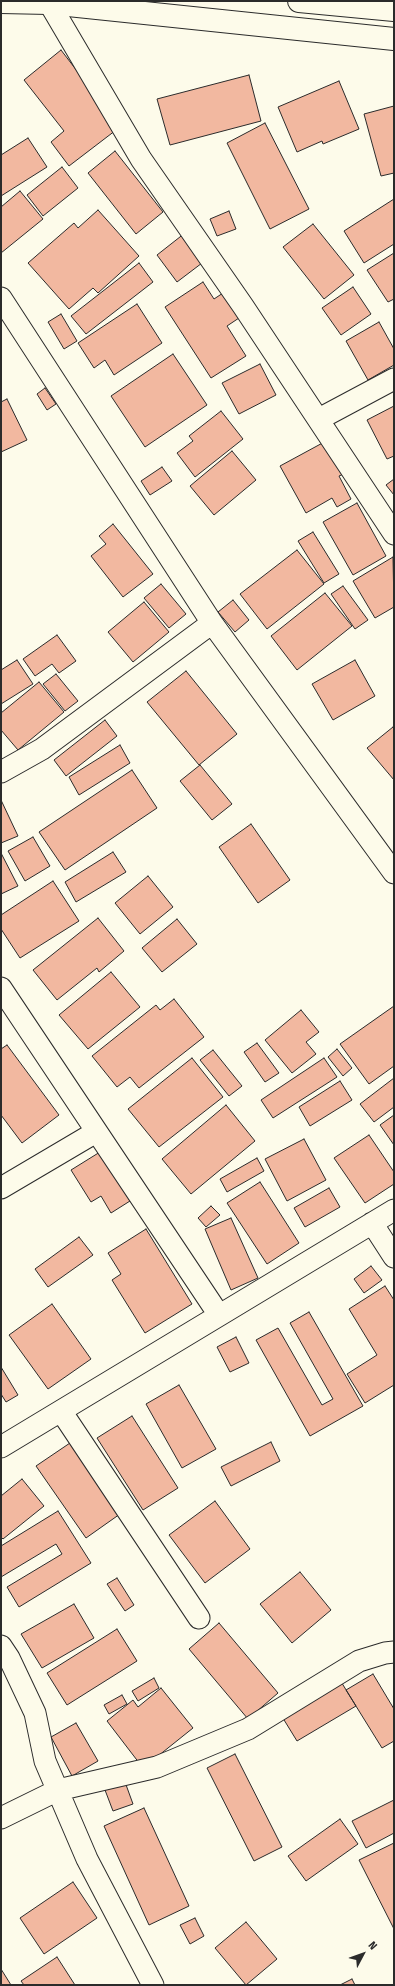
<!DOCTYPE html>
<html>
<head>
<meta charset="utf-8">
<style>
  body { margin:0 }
  #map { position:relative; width:395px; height:1986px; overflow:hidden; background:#fdfbea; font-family:"Fira Sans Condensed",sans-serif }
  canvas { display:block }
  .frame { position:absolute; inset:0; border:2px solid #2b2b2b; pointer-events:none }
  .north { position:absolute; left:343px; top:1934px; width:40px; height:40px; -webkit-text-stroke:3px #fdfbea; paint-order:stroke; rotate:49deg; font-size:11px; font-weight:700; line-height:16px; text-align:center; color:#2b2b2b }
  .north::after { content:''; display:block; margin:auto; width:14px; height:18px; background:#2b2b2b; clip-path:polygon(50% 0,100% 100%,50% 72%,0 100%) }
</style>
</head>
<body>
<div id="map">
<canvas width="395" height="1986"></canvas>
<div class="frame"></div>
<div class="north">N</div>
</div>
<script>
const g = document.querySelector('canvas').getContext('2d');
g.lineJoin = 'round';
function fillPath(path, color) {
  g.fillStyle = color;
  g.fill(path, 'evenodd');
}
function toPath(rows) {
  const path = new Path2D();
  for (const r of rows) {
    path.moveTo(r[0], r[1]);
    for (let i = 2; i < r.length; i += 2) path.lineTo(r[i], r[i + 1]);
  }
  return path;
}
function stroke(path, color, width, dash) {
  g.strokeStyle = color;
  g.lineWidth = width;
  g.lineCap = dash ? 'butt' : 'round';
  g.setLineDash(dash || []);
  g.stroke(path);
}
const building = toPath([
  [61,50,120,127,69,166,51,142,64,131,24,80,61,50],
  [249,75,261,121,170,145,157,99,249,75],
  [339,81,359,129,323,144,322,141,297,152,278,107,339,81],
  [394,106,394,173,381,176,364,114,394,106],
  [265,123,309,209,270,229,227,143,265,123],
  [28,138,47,167,1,196,1,155,28,138],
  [115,151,163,212,136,234,88,173,115,151],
  [62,167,78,188,43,216,27,195,62,167],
  [20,191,43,219,1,253,1,207,20,191],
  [394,199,394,244,364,263,344,231,394,199],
  [98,210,139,256,98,293,93,288,69,309,28,263,74,223,78,228,98,210],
  [229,211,236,229,217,236,210,219,229,211],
  [313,224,354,275,324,299,283,247,313,224],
  [185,233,206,260,177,282,157,255,185,233],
  [394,253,394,299,388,302,367,270,394,253],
  [139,263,153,282,86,334,71,316,139,263],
  [203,282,214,299,223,293,239,318,227,326,246,356,211,378,165,307,203,282],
  [353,287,371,314,341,335,322,308,353,287],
  [137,304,162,343,114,375,105,360,94,368,78,343,137,304],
  [61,314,77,341,64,349,48,322,61,314],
  [379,322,394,349,394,365,368,380,346,341,379,322],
  [173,354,207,405,145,447,111,396,173,354],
  [260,364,276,395,239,414,222,383,260,364],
  [45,388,56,404,47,410,37,394,45,388],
  [7,399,27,440,1,452,1,402,7,399],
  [394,406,394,456,387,459,367,420,394,406],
  [221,411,243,439,195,477,177,453,193,441,189,436,221,411],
  [328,440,346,473,339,476,351,499,337,507,332,498,306,513,280,466,328,440],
  [232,451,256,480,214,515,190,486,232,451],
  [162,467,172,481,150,495,141,481,162,467],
  [394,479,394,495,386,485,394,479],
  [357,503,386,556,353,575,323,522,357,503],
  [113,524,153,574,123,597,91,556,106,544,99,536,113,524],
  [313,532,339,574,324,583,298,541,313,532],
  [297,550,324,584,267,629,240,594,297,550],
  [393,557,394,607,375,618,353,581,393,557],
  [161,584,186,614,169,628,144,598,161,584],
  [343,586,368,620,355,629,331,594,343,586],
  [325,593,352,626,297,670,271,636,325,593],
  [233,600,249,620,235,632,218,612,233,600],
  [144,602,169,632,133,662,108,632,144,602],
  [57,635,76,661,59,673,52,664,35,676,23,659,57,635],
  [17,660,33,684,1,704,1,670,17,660],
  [355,660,375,696,333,720,312,684,355,660],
  [186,671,237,734,199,765,147,702,186,671],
  [56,674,78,701,65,711,43,684,56,674],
  [39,682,64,712,18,750,1,730,1,713,39,682],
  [105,720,117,736,66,776,54,760,105,720],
  [393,727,394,727,394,780,367,748,393,727],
  [120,745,130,763,79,795,69,777,120,745],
  [200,765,232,804,212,820,180,781,200,765],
  [132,770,157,808,65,870,39,832,132,770],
  [1,800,18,836,1,843,1,800],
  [251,824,290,880,258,903,219,847,251,824],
  [33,837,50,866,25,881,8,851,33,837],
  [113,852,126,872,76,902,65,882,113,852],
  [1,853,18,886,1,894,1,853],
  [148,876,173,907,140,934,115,903,148,876],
  [53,881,79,921,20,958,1,929,1,915,53,881],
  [98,918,124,951,99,972,97,968,57,1000,33,970,98,918],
  [177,919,197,944,162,972,142,948,177,919],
  [111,972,140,1007,88,1049,59,1015,111,972],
  [174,999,204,1037,139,1088,130,1077,117,1087,92,1056,156,1005,160,1010,174,999],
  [394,1006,394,1066,369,1084,340,1044,394,1006],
  [301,1010,319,1032,306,1042,316,1054,292,1073,265,1040,301,1010],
  [257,1043,279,1073,265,1082,244,1052,257,1043],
  [7,1045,59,1115,22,1143,1,1115,1,1049,7,1045],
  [337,1049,352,1068,343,1076,328,1057,337,1049],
  [213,1050,242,1086,229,1096,200,1060,213,1050],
  [192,1058,223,1097,159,1147,128,1109,192,1058],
  [324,1058,337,1077,273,1118,261,1100,324,1058],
  [394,1078,394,1107,374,1122,360,1104,394,1078],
  [340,1081,352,1100,310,1126,299,1107,340,1081],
  [226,1105,255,1141,191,1194,162,1159,226,1105],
  [394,1115,394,1145,380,1125,394,1115],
  [369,1135,394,1172,394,1184,365,1203,334,1158,369,1135],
  [304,1139,326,1180,287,1201,265,1159,304,1139],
  [100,1152,130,1201,111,1213,101,1196,91,1202,71,1170,100,1152],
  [257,1158,264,1171,227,1192,220,1179,257,1158],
  [260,1182,299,1243,267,1264,227,1203,260,1182],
  [329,1188,340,1207,305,1227,294,1208,329,1188],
  [211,1206,220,1215,206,1227,198,1218,211,1206],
  [231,1218,258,1278,231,1290,205,1229,231,1218],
  [146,1229,192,1304,145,1333,112,1280,121,1274,108,1253,146,1229],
  [79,1237,93,1255,48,1287,35,1269,79,1237],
  [371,1266,382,1280,364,1293,354,1279,371,1266],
  [385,1286,394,1300,394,1385,365,1403,347,1374,377,1355,349,1309,385,1286],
  [52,1304,91,1359,48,1389,9,1335,52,1304],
  [309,1312,363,1406,310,1436,256,1340,278,1328,322,1405,333,1399,290,1323,309,1312],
  [236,1337,249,1363,230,1372,217,1347,236,1337],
  [1,1367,18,1395,6,1402,1,1394,1,1367],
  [179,1385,216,1449,182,1468,146,1404,179,1385],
  [132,1416,178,1488,143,1510,97,1438,132,1416],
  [271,1442,280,1461,231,1486,221,1467,271,1442],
  [70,1443,120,1514,86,1538,36,1466,70,1443],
  [22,1479,44,1506,3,1539,1,1537,1,1496,22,1479],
  [215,1501,250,1549,205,1583,169,1535,215,1501],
  [58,1511,91,1563,19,1607,7,1587,62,1554,56,1544,1,1577,1,1546,58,1511],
  [300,1572,331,1610,292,1643,260,1604,300,1572],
  [117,1578,134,1605,125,1611,107,1584,117,1578],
  [74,1604,94,1638,42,1668,21,1634,74,1604],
  [219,1623,278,1693,248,1719,189,1649,219,1623],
  [117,1629,137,1661,67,1705,47,1673,117,1629],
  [373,1674,394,1709,394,1741,382,1748,346,1690,373,1674],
  [154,1678,159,1688,138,1701,132,1691,154,1678],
  [340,1680,356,1706,297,1741,281,1715,340,1680],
  [161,1688,193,1728,143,1768,107,1721,133,1700,138,1707,161,1688],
  [122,1695,127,1704,109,1714,104,1705,122,1695],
  [76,1723,98,1761,72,1776,51,1737,76,1723],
  [235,1754,282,1847,254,1861,207,1768,235,1754],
  [125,1782,133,1804,113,1811,105,1790,125,1782],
  [394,1800,394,1833,366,1848,352,1821,394,1800],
  [144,1808,189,1906,149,1925,104,1826,144,1808],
  [340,1819,358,1844,306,1881,288,1856,340,1819],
  [394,1843,394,1929,359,1860,394,1843],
  [73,1882,97,1918,44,1954,20,1918,73,1882],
  [195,1918,204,1936,190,1944,180,1925,195,1918],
  [246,1922,277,1959,246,1985,215,1948,246,1922],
  [57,1957,75,1985,24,1985,21,1981,57,1957],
  [1,1969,11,1985,1,1985,1,1969],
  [352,1979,355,1985,340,1985,352,1979]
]);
fillPath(building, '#f2b8a0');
stroke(building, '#2b2b2b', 1);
const minor = toPath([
  [48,1,141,159,243,306,394,534],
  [1,298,212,623,394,873],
  [319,419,394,379],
  [1,772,42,749,212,623],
  [1,988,219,1315],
  [1,1188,96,1132],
  [372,1223,394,1257],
  [61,1411,199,1618],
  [1,1447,394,1210],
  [1,1646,9,1658,35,1713,45,1761,87,1859,153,1985],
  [1,1818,58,1790,157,1767,248,1729,359,1661,385,1653,394,1652]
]);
const primary = toPath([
  [299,1,394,10],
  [1,2,49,3,394,39]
]);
stroke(minor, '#2b2b2b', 23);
stroke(primary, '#2b2b2b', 24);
stroke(minor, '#fdfbea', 21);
stroke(primary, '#fdfbea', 22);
</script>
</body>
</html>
